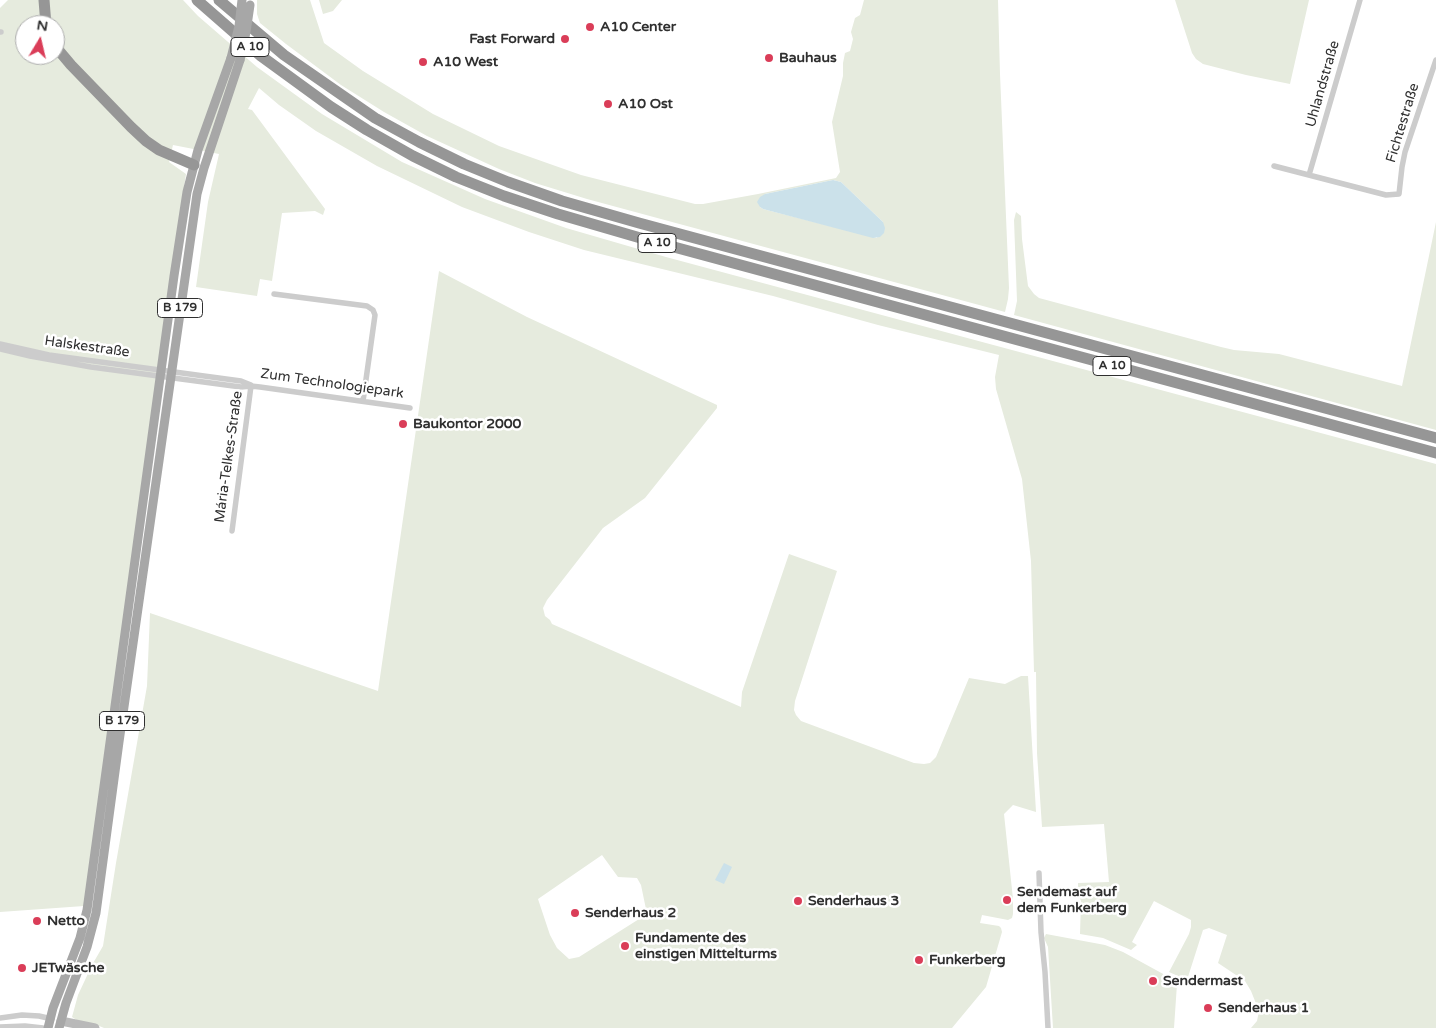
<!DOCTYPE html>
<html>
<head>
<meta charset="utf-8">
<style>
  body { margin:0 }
  #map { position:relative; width:1436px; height:1028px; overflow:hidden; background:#fff; font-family:"Varela Round",sans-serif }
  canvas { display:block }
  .north { position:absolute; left:15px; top:15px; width:50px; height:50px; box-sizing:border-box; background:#fff; border:1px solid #acacac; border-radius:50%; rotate:9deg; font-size:14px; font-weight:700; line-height:20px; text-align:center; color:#2f2f2f }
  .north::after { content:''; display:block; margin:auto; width:18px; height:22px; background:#da3d58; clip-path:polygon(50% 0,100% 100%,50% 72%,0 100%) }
</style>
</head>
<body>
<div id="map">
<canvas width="1436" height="1028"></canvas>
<div class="north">N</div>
</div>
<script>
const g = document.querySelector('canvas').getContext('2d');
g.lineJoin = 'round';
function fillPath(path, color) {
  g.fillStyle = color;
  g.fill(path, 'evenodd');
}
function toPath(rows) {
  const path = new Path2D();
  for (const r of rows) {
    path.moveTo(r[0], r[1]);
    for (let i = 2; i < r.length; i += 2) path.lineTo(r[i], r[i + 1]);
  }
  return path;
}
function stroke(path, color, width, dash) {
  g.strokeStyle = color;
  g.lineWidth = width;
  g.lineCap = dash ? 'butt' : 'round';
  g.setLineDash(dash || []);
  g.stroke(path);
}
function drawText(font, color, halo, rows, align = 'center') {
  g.font = font + ' "Varela Round",sans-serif';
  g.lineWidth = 5;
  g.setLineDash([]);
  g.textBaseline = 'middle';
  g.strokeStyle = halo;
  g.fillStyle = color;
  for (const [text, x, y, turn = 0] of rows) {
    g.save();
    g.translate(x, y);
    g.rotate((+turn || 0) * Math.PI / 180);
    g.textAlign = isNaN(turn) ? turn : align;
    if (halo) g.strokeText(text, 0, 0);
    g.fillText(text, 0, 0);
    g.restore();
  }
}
fillPath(toPath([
  [8,0,183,0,198,16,257,67,322,114,402,162,485,199,566,228,666,257,1436,464,1436,1028,1251,1028,1257,1021,1259,1011,1251,991,1245,981,1218,963,1227,935,1209,928,1203,930,1187,980,1169,972,1189,934,1191,927,1191,920,1154,901,1132,942,1137,945,1131,950,1103,938,1080,934,1081,901,1078,894,1078,883,1109,882,1104,824,1042,827,1037,753,1036,672,1034,672,1031,561,1022,479,996,389,995,377,999,355,878,325,773,296,584,250,529,232,462,207,377,166,316,131,279,105,259,88,248,109,252,110,325,209,323,215,315,211,282,213,272,281,260,279,257,296,196,287,208,202,219,154,173,145,169,162,186,174,159,357,84,906,0,912,0,8],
  [25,25,55,25,55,55,25,55],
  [257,0,310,0,324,43,363,71,433,114,499,146,581,175,695,204,703,204,758,194,836,178,840,172,832,122,843,76,843,63,845,53,850,51,853,39,851,32,855,18,860,15,864,0,998,0,1000,74,1009,288,1008,299,1005,312,587,199,535,183,499,169,427,136,384,112,341,85,286,44,260,23,257,14],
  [833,180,841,182,883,222,877,238,763,209,760,207,765,194],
  [319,0,342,0,333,11,323,14],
  [1175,0,1309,0,1290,84,1246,75,1203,64,1196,59,1192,53],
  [1016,212,1021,216,1022,239,1028,286,1034,294,1039,298,1221,347,1234,350,1279,354,1402,386,1436,222,1436,430,1014,315,1017,301,1014,220],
  [439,271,527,317,717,405,717,408,645,498,603,528,547,600,543,608,545,616,550,620,552,624,741,707,742,692,789,554,837,571,795,701,794,710,796,715,801,721,914,763,924,764,930,763,936,757,969,678,1005,684,1021,676,1028,676,1036,812,1013,805,1004,814,1013,899,1013,914,1012,918,1008,920,982,915,980,923,999,926,1001,928,1002,932,986,987,952,1028,104,1028,97,1025,78,1021,72,1017,78,995,92,965,103,946,116,863,147,686,150,613,378,691],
  [602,855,618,877,637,878,641,885,647,914,579,957,569,959,557,948,550,935,538,899],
  [1046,934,1105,945,1123,952,1176,981,1177,984,1174,1028,1053,1028,1048,947,1044,938]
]), '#e6ebde');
fillPath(toPath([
  [833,180,841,182,883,222,885,228,884,233,880,237,873,238,763,209,760,207,757,202,760,197,765,194],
  [724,863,732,867,724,884,715,880]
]), '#cbe1ea');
stroke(toPath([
  [0,32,1,32],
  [1274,166,1386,195,1399,194,1402,167,1405,152,1436,60],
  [1309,175,1360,0],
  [274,294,367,306,373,310,375,315,363,401],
  [0,344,49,355,241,381,251,385],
  [0,349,30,356,91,367,241,387,251,386,260,387,410,408],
  [232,531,251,386],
  [1039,873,1041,932,1045,972,1048,1028],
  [0,1018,22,1015,39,1016,52,1019],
  [0,1027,25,1026,43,1028]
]), '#ccc', 5.5);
stroke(toPath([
  [61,1021,95,1028]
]), '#b9b9b9', 9);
stroke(toPath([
  [48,1028,53,1008,80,938,87,910,174,276,187,192,198,150,231,58],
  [59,1028,66,1003,87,947,96,913,119,742,197,194,204,168,240,60]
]), '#a7a7a7', 9);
stroke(toPath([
  [44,0,46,25],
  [197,0,261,56,331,107,367,130,413,156,456,177,504,196,558,214,637,237,1436,453],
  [219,0,284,55,375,118,419,142,464,164,508,182,562,201,639,223,1436,438],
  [55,46,71,65,131,127,146,141,159,150,194,165]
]), '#969696', 11);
stroke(toPath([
  [231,58,239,26,242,0],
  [240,60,246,32,250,5]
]), '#a7a7a7', 9);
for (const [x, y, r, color] of [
  [590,27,5,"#da3d58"],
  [565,39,5,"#da3d58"],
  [769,58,5,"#da3d58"],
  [423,62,5,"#da3d58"],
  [608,104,5,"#da3d58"],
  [403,424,5,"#da3d58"],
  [1007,900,5,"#da3d58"],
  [798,901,5,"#da3d58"],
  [575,913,5,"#da3d58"],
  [37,921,5,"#da3d58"],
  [625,946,5,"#da3d58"],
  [919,960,5,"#da3d58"],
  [22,968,5,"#da3d58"],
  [1153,981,5,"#da3d58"],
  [1208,1008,5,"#da3d58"]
]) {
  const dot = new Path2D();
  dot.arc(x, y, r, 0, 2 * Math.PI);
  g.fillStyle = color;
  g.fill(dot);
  stroke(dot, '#fff', 2);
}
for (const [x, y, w] of [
  [250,47,38],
  [657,243,38],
  [180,308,45],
  [1112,366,38],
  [122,721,45]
]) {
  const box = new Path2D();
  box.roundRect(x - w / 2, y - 9.5, w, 19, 4);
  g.fillStyle = '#fff';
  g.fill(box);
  stroke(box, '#2f2f2f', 1);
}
drawText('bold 12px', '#2f2f2f', null, [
  ["A 10",250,47],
  ["A 10",657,243],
  ["B 179",180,308],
  ["A 10",1112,366],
  ["B 179",122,721]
]);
drawText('bold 14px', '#2f2f2f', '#fff', [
  ["A10 Center",600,27],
  ["Fast Forward",555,39,"right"],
  ["Bauhaus",779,58],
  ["A10 West",433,62],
  ["A10 Ost",618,104],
  ["Baukontor 2000",413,424],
  ["Sendemast auf",1017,892],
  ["dem Funkerberg",1017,908],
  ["Senderhaus 3",808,901],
  ["Senderhaus 2",585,913],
  ["Netto",47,921],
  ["Fundamente des",635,938],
  ["einstigen Mittelturms",635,954],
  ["Funkerberg",929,960],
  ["JETwäsche",32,968],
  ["Sendermast",1163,981],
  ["Senderhaus 1",1218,1008]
], 'left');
drawText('14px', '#2f2f2f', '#fff', [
  ["Uhlandstraße",1323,84,-74],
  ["Fichtestraße",1403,123,-73],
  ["Halskestraße",87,347,8],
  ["Zum Technologiepark",332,384,8],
  ["Mária-Telkes-Straße",229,457,-82]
]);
</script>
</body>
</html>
